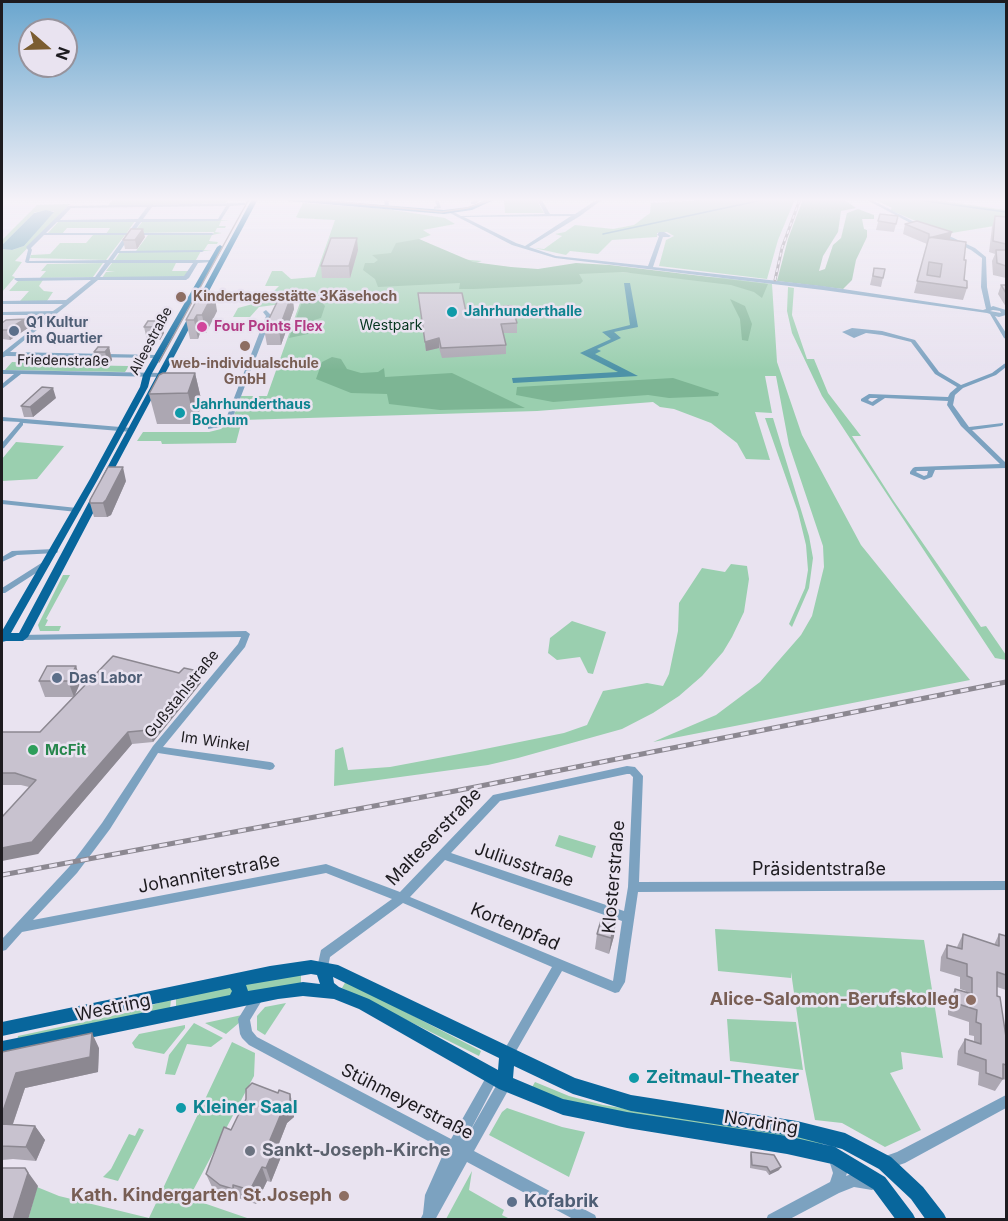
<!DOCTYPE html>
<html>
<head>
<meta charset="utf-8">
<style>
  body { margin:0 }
  #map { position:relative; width:1008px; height:1221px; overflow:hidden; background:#e9e3f0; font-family:Inter,sans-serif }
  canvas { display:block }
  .frame { position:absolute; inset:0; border:3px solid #1d1b1f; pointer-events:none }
  .north { position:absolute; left:18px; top:18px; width:60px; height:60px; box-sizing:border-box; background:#e9e3f0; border:2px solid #97939c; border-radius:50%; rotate:110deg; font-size:16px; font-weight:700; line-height:24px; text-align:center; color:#1d1b1f }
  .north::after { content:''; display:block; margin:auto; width:21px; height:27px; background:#7b5d31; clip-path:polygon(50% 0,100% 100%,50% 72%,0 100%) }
</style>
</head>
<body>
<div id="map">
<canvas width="1008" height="1221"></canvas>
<div class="frame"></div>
<div class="north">N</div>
</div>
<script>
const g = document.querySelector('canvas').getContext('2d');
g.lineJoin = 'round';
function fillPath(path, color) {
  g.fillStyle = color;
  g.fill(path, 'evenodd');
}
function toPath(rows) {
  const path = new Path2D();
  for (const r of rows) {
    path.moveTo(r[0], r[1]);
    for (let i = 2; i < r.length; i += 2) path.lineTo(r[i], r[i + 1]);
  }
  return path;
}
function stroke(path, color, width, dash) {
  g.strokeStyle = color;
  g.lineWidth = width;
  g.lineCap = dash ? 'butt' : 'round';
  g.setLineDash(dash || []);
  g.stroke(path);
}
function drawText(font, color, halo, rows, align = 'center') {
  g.font = font + ' Inter,sans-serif';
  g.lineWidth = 5;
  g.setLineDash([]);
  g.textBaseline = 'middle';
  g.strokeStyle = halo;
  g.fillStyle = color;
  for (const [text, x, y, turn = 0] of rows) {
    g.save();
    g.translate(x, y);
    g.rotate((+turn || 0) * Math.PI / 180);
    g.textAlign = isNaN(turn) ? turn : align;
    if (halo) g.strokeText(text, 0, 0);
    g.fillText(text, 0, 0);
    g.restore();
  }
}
fillPath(toPath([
  [113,199,229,199,226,203,108,206],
  [536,199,544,213,505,213,504,200,502,200],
  [719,199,795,199,778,240,767,279,659,266,666,240,674,236,667,232,657,233,657,237,612,240,598,254,570,251,566,255,534,248,544,249,562,236,555,234,565,232,575,225,613,229,634,225,650,213,651,203],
  [874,199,927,199,1006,210,1006,224,946,234,890,210,892,208],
  [303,203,386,209,445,218,455,224,423,230,431,235,419,239,460,259,482,261,470,265,474,267,499,266,546,272,569,269,725,278,772,284,777,362,802,435,861,545,970,680,653,742,716,715,760,682,801,635,812,616,824,567,823,546,789,445,776,376,765,376,772,413,755,412,770,460,746,459,737,443,711,423,674,409,660,407,653,402,537,411,242,420,236,443,162,444,161,441,137,441,143,432,209,432,221,429,233,418,241,396,267,396,302,297,285,297,282,304,259,307,250,317,233,317,238,308,264,301,279,286,265,286,272,271,282,271,291,279,315,277,335,220,298,218,296,217],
  [70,204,15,261,22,262,12,276,15,277,2,292,2,249,12,250,24,246,54,211,35,212,2,245,2,240,37,205],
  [229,220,221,221,219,226,226,226,225,228,217,228,215,232,222,233,212,235,209,241,218,242,217,244,208,244,204,250,212,251,201,251,196,260,114,261,120,252,136,251,148,235,213,234,214,232,133,233,143,221],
  [59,221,135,221,126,234,106,234,110,228,67,228,62,234,47,234],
  [93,235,125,235,106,260,30,258,31,255,50,254,60,243,86,243],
  [103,263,93,277,40,278,46,271,41,271,47,264],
  [112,263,176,263,172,271,189,271,185,278,102,278,106,272,115,271,106,271],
  [19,280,43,280,39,286,44,291,53,292,47,301,20,301,29,291,9,291],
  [788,287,794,288,792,315,807,359,814,359,828,393,861,436,852,436,893,500,981,627,986,626,1006,655,1006,660,995,658,822,396,792,333,787,311],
  [12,362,74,363,72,365,129,366,125,372,5,370],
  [765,418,773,418,809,536,813,558,809,588,792,627,789,624,805,588,808,570,806,545,798,512],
  [16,442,64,446,37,479,2,481,2,459],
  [731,564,747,566,749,579,744,612,732,637,723,652,702,676,679,696,653,713,622,729,518,758,488,765,334,786,335,750,343,747,348,770,390,767,470,752,564,733,587,725,603,691,647,683,663,686,669,674,678,631,679,603,702,568,725,572],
  [63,575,70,575,46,619,48,620,45,626,61,626,59,631,40,631,38,625],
  [572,621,606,632,593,674,588,673,580,657,557,660,548,653,550,638],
  [559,835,596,846,592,858,555,846],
  [715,929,924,940,943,1058,901,1052,903,1069,890,1073,921,1130,885,1147,842,1123,815,1120,805,1069,791,972,791,978,718,971],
  [301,973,301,984,245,994,244,983],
  [346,981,481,1051,479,1056,342,988],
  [232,986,233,995,176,1009,176,998],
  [171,999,170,1010,17,1041,18,1036,130,1012],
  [286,1003,265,1035,257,1030,257,1016,265,1007],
  [242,1015,240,1022,226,1034,205,1023],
  [727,1019,796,1022,803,1070,730,1061],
  [194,1023,223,1038,211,1047,187,1044,175,1075,165,1074,169,1055],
  [185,1025,185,1028,164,1054,135,1048,132,1043,139,1034],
  [232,1042,255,1053,254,1076,189,1198,250,1219,28,1220,37,1187,59,1196,149,1218],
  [535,1082,569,1096,603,1105,822,1140,822,1145,581,1105,531,1089],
  [507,1108,562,1127,585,1132,569,1177,489,1135,502,1112],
  [139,1128,144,1130,118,1181,103,1177,111,1169,129,1134,135,1136],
  [472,1171,469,1190,504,1210,502,1215,510,1219,446,1219]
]), '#9acfaf');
fillPath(toPath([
  [803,199,843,199,856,208,841,211,838,232,823,256,819,271,825,269,833,245,841,238,847,213,858,209,874,215,874,219,862,219,864,229,867,230,867,237,856,260,852,280,843,289,777,281,788,239],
  [419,239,473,262,511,267,538,269,576,263,610,265,768,284,762,298,754,292,731,285,622,272,579,274,583,281,580,284,474,289,459,289,460,283,378,287,375,279,363,270,365,263,374,263,378,260,372,255,391,253,396,243],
  [303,299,320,300,325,306,321,318,314,320,308,334,289,338],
  [730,299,745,306,752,324,748,341,742,340,740,319],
  [332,357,341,359,347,369,361,373,378,372,384,368,385,377,452,373,525,408,440,410,389,404,387,394,351,393,316,379,322,362],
  [673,378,719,393,718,396,669,398,648,395,553,402,516,395,517,387]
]), '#7db594');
fillPath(toPath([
  [46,210,54,212,24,246,12,250,2,249,2,245,34,213],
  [624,283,630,283,638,327,614,332,621,338,597,349,601,351,595,354,638,376,513,383,512,378,618,372,580,353,611,339,602,332,630,325]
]), '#4d92a7');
stroke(toPath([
  [911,199,1006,212],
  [603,234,767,199]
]), '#4d92a7', 1.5);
fillPath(toPath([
  [384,199,388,199,389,205,385,205,384,199],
  [434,199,438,199,441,208,434,209,434,207,437,206,434,199],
  [477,199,482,199,475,204,471,204,471,202,477,199],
  [537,199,541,199,550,214,575,214,598,199,603,199,580,216,529,247,556,256,648,266,659,236,657,235,659,232,664,232,671,236,669,237,663,237,653,267,823,286,983,310,986,309,981,287,982,258,971,250,939,234,943,233,975,248,986,257,987,287,991,307,993,306,1006,310,1006,315,999,317,995,316,1006,333,1006,339,1004,338,990,314,987,313,823,290,555,258,512,245,448,212,452,211,461,216,545,214,537,199],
  [571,216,525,246,516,243,464,217,571,216],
  [993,310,1000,311,1001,313,990,311,993,310],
  [865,199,870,199,922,226,918,227,865,199],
  [243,203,245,203,245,205,230,206,221,220,219,221,141,222,133,233,212,233,214,234,212,235,131,235,120,251,202,250,204,251,202,252,118,253,113,260,212,260,214,261,212,262,198,263,189,278,186,280,98,280,10,352,157,355,159,356,159,358,6,356,2,358,2,353,36,326,2,326,2,322,40,322,49,315,2,315,2,312,53,311,63,304,2,304,2,301,66,300,91,280,17,281,14,279,15,278,95,277,105,263,27,263,25,262,28,250,26,247,68,206,243,203],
  [226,206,218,219,143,219,152,207,226,206],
  [147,207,138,219,60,220,71,208,147,207],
  [57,222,136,222,128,233,46,233,57,222],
  [44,235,126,235,108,260,29,261,32,250,31,248,44,235],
  [111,263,193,263,184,276,100,277,111,263],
  [266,310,272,316,233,417,225,426,208,429,208,427,221,424,227,416,266,316,263,312,266,310],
  [852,328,882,331,915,340,939,372,961,385,992,373,1004,364,1006,363,1006,367,996,375,963,388,955,395,953,405,969,427,1003,423,1003,425,1001,426,972,430,1006,463,1006,468,935,470,932,477,924,480,910,474,910,472,913,468,915,467,1000,464,961,426,947,405,948,401,885,398,873,406,861,401,861,399,869,394,948,397,950,393,957,387,935,374,911,342,882,335,866,333,854,338,842,332,852,328],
  [870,398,878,398,872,402,868,400,870,398],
  [917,471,928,471,927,475,924,476,916,472,917,471],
  [2,370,161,373,164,375,161,377,21,374,2,389,2,384,14,374,2,374,2,370],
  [2,417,132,428,135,430,132,432,23,423,23,425,4,448,2,449,2,443,20,422,2,421,2,417],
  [2,500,77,508,81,510,77,512,2,504,2,500],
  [54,549,57,549,58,551,57,553,17,555,2,562,2,557,12,551,54,549],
  [43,562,49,562,50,564,5,593,2,593,2,588,43,562],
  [246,631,250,634,245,647,163,747,270,762,273,763,275,766,273,769,270,770,158,753,110,829,77,873,33,920,326,864,400,892,493,795,627,766,635,767,643,776,639,882,1006,881,1006,890,638,892,625,982,619,992,615,993,562,971,511,1060,507,1062,503,1060,501,1056,503,1052,552,967,403,903,330,957,327,972,323,973,319,972,317,968,321,950,392,899,326,873,22,932,6,950,2,951,2,939,69,867,102,823,153,746,238,644,241,637,23,640,20,639,19,637,20,635,246,631],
  [627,774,630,774,633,777,628,887,624,911,451,853,500,801,627,774],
  [445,860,622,921,613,981,410,897,445,860],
  [258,991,262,993,264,997,250,1020,252,1031,257,1037,451,1139,489,1072,493,1070,497,1072,499,1076,469,1133,500,1079,505,1077,510,1079,511,1083,510,1087,474,1151,595,1215,597,1220,575,1220,467,1162,435,1220,420,1220,423,1214,425,1195,445,1150,249,1045,242,1038,240,1034,238,1019,254,993,258,991],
  [1006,1095,1006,1108,905,1163,885,1170,880,1168,878,1163,880,1158,897,1152,1006,1095],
  [836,1153,841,1155,847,1173,846,1176,854,1173,872,1176,877,1178,879,1183,877,1188,872,1190,854,1187,839,1193,788,1220,766,1220,768,1215,830,1182,833,1173,829,1160,831,1155,836,1153]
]), '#7ca2c0');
fillPath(toPath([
  [252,199,258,199,109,479,105,482,102,481,101,479,252,199],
  [285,199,308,199,444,210,469,207,488,199,496,199,472,210,444,214,288,201,285,199],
  [220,245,223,247,151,375,148,387,98,479,11,633,19,633,92,496,94,494,100,494,102,496,28,637,23,641,6,641,2,642,2,631,90,479,140,387,143,375,217,247,220,245],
  [311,960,338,965,575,1078,631,1095,797,1121,845,1133,891,1157,923,1187,944,1214,947,1220,926,1220,911,1199,879,1169,842,1149,797,1137,631,1111,573,1094,514,1066,513,1078,563,1099,627,1112,787,1136,835,1147,885,1177,913,1214,916,1220,896,1220,873,1189,832,1164,787,1154,627,1128,563,1115,499,1089,359,1009,334,999,303,996,278,999,2,1056,2,1041,230,995,232,991,230,988,2,1036,2,1022,270,966,311,960],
  [311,974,317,975,320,984,303,982,248,991,246,985,311,974],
  [333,977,499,1058,498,1070,369,999,339,987,334,983,333,977]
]), '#08669c');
stroke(toPath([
  [309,199,442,212,467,208,493,199],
  [159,362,249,199]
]), '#8c8891', 1.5);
const railFar1 = toPath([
  [775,280,782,248,800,199]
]);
const rail = toPath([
  [2,875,455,791,1006,682]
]);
stroke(railFar1, '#8c8891', 3);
stroke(rail, '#8c8891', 5);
stroke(railFar1, '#e9e3f0', 1.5, [4]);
stroke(rail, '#e9e3f0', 3, [8]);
fillPath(toPath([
  [880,214,898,216,894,232,876,230],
  [995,216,1006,217,1006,278,993,275,992,261,995,254,989,252,992,227],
  [905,224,950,240,964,260,964,280,967,288,963,300,914,293,927,244,903,234],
  [145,237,137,249,125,249,123,240],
  [358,250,350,278,322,278,321,266],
  [874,268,885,269,881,287,870,285],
  [1001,285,1006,285,1006,307,998,294],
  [201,292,217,311,206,333,200,333,198,339,190,339,186,320],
  [418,293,466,312,504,310,504,306,517,323,517,333,503,333,506,345,506,354,442,358,439,348,426,351],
  [292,294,294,309,281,345,267,345,264,329],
  [161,321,164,333,160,340,147,340,144,327],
  [2,323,28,328,10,340,2,339],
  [109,347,112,360,108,365,98,365,94,352],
  [195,373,202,403,195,424,157,424,149,394],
  [56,398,33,417,24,417,21,406],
  [126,481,111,515,107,517,94,517,90,503],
  [76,666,81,681,75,695,201,683,153,742,132,744,38,854,29,787,21,785,2,785,2,732,40,732,73,697,45,697,39,681],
  [597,934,614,936,609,954,595,949],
  [963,934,994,945,999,934,1006,936,1006,990,997,987,997,996,1006,1037,1006,1080,1003,1079,995,1091,978,1085,979,1072,957,1065,958,1051,965,1039,974,1041,974,1036,969,1035,969,1022,948,1015,948,1001,955,989,966,992,966,991,960,989,960,977,940,971,941,957,947,945,957,947],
  [99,1048,98,1072,25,1088,13,1124,35,1126,45,1140,36,1161,13,1159,2,1160,2,1052],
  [294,1108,294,1117,287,1123,278,1146,281,1157,271,1182,267,1181,256,1204,238,1198,238,1203,226,1199,212,1187,206,1174,231,1130],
  [751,1152,779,1170,769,1175,766,1171,750,1168,750,1155]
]), '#aca7b2');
fillPath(toPath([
  [143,229,145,237,137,249,135,240],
  [952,232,949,242,929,238],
  [357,238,358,250,350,278,349,266],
  [214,292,217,311,206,333,202,315],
  [292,294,294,309,281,345,279,329],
  [197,315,200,333,198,339,194,320],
  [25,319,28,328,10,340,7,330],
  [161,321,164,333,160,340,157,327],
  [439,338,439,348,426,351,425,342],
  [109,347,112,360,108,365,105,352],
  [195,373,202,403,195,424,188,393],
  [53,388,56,398,33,417,30,407],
  [123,467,126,481,111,515,107,517,103,503],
  [76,666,81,681,74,697,68,681],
  [198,671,201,683,153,742,149,730],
  [128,732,132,744,38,854,2,861,2,848],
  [616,921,614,936,609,954,611,938],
  [92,1033,99,1048,98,1072,25,1088,8,1138,2,1128,2,1114,16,1073],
  [290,1094,294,1108,294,1117,287,1123,278,1146,281,1157,271,1182,266,1168,270,1140,283,1109],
  [35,1126,45,1140,36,1161,26,1147],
  [262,1167,267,1181,256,1204,250,1190],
  [781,1167,779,1170,769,1175,770,1172],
  [25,1168,38,1186,28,1220,13,1220],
  [233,1185,238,1198,238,1203,233,1189]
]), '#8c8891');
const building = toPath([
  [880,214,898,216,896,224,878,221,880,214],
  [995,216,1006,217,1006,244,993,241,995,216],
  [917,221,952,232,929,238,929,234,905,224,917,221],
  [131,229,143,229,135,240,123,240,131,229],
  [929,237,966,242,964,260,966,260,964,280,967,281,967,288,917,281,929,237],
  [929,262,942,264,940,277,927,275,929,262],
  [331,238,357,238,349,266,321,266,331,238],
  [996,250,1006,250,1006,266,997,263,996,250],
  [874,268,885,269,883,278,873,276,874,268],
  [1001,285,1006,285,1006,293,1001,285],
  [201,292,214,292,202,315,197,315,194,320,186,320,201,292],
  [418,293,462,293,466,312,505,310,504,306,512,306,517,323,501,324,506,345,441,348,439,338,425,342,418,293],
  [281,294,292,294,279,329,264,329,281,294],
  [25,319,7,330,2,330,2,323,6,320,25,319],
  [148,321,161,321,157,327,144,327,148,321],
  [98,347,109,347,105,352,94,352,98,347],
  [163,373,195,373,188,393,149,394,159,375,163,373],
  [42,387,53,388,30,407,21,406,42,387],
  [108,467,123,467,106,500,103,503,90,503,90,500,108,467],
  [113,656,179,673,184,668,198,671,149,730,128,732,32,842,2,848,2,817,36,780,15,773,2,773,2,732,40,732,113,656],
  [47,666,76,666,68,681,39,681,47,666],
  [602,917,616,921,611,938,597,934,602,917],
  [963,934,999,946,999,934,1006,936,1006,975,997,972,997,996,1000,997,1006,1037,1006,1065,1003,1064,1003,1079,986,1073,986,1060,965,1053,965,1039,981,1044,981,1024,976,1022,977,1010,955,1003,955,989,972,994,972,978,967,976,967,964,947,958,947,945,962,949,963,934],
  [92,1033,90,1057,16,1073,2,1114,2,1052,92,1033],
  [252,1083,278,1093,279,1090,290,1094,290,1102,283,1109,270,1140,277,1143,266,1168,262,1167,250,1190,233,1185,233,1189,220,1185,206,1174,224,1127,231,1130,246,1099,246,1089,252,1083],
  [2,1124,35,1126,26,1147,2,1146,2,1124],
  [751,1152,774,1155,781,1167,770,1172,767,1167,752,1165,751,1152],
  [2,1168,25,1168,28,1173,13,1220,2,1220,2,1168]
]);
fillPath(building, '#c8c2cf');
stroke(building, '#8c8891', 1.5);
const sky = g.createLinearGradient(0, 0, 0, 370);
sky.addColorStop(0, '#6aa6ce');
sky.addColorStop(0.54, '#f5f2f8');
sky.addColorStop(1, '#f5f2f800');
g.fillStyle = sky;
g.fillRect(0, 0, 1008, 370);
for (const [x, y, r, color] of [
  [181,297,6,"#8d6e63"],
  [452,312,6,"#0f9aa8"],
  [202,327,6,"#d1479c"],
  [14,331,6,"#5c6f8a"],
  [245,346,6,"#8d6e63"],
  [180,413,6,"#0f9aa8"],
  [57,678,6,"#5c6f8a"],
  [33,750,6,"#2e9e5b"],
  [971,1000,6,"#8d6e63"],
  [634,1078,6,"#0f9aa8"],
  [181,1108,6,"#0f9aa8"],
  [250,1151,6,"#6b7280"],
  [344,1196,6,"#8d6e63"],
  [512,1202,6,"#5c6f8a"]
]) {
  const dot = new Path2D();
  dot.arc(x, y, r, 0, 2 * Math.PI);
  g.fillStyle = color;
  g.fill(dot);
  stroke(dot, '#e9e3f0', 2);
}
drawText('bold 14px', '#785e54', '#e9e3f0', [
  ["Kindertagesstätte 3Käsehoch",193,297],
  ["web-individualschule",245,364,"center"],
  ["GmbH",245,380,"center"]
], 'left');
drawText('bold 14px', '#0d838f', '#e9e3f0', [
  ["Jahrhunderthalle",464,312],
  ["Jahrhunderthaus",192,405],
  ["Bochum",192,421]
], 'left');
drawText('bold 14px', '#4e5e75', '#e9e3f0', [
  ["Q1 Kultur",26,323],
  ["im Quartier",26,339]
], 'left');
drawText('14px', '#05351f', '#e9e3f0', [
  ["Westpark",391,326]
]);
drawText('bold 14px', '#b23c85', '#e9e3f0', [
  ["Four Points Flex",214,327]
], 'left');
drawText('14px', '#1d1b1f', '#e9e3f0', [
  ["Alleestraße",151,341,-62],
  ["Friedenstraße",63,361,1]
]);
drawText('bold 15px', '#4e5e75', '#e9e3f0', [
  ["Das Labor",69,678]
], 'left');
drawText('15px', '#1d1b1f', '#e9e3f0', [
  ["Gußstahlstraße",182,694,-51],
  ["Im Winkel",215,742,8]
]);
drawText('bold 15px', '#27864d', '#e9e3f0', [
  ["McFit",45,750]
], 'left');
drawText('18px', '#1d1b1f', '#e9e3f0', [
  ["Malteserstraße",434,837,-46],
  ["Juliusstraße",524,865,19],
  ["Präsidentstraße",819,870],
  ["Johanniterstraße",209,874,-11],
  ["Klosterstraße",614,877,-85],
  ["Kortenpfad",515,927,23],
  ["Westring",113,1008,-12],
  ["Stühmeyerstraße",407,1102,27],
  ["Nordring",761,1123,9]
]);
drawText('bold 18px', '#785e54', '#e9e3f0', [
  ["Alice-Salomon-Berufskolleg",959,1000],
  ["Kath. Kindergarten St.Joseph",332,1196]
], 'right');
drawText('bold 18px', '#0d838f', '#e9e3f0', [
  ["Zeitmaul-Theater",646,1078],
  ["Kleiner Saal",193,1108]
], 'left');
drawText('bold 18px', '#5b616d', '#e9e3f0', [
  ["Sankt-Joseph-Kirche",262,1151]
], 'left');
drawText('bold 18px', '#4e5e75', '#e9e3f0', [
  ["Kofabrik",524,1202]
], 'left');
</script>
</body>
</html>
